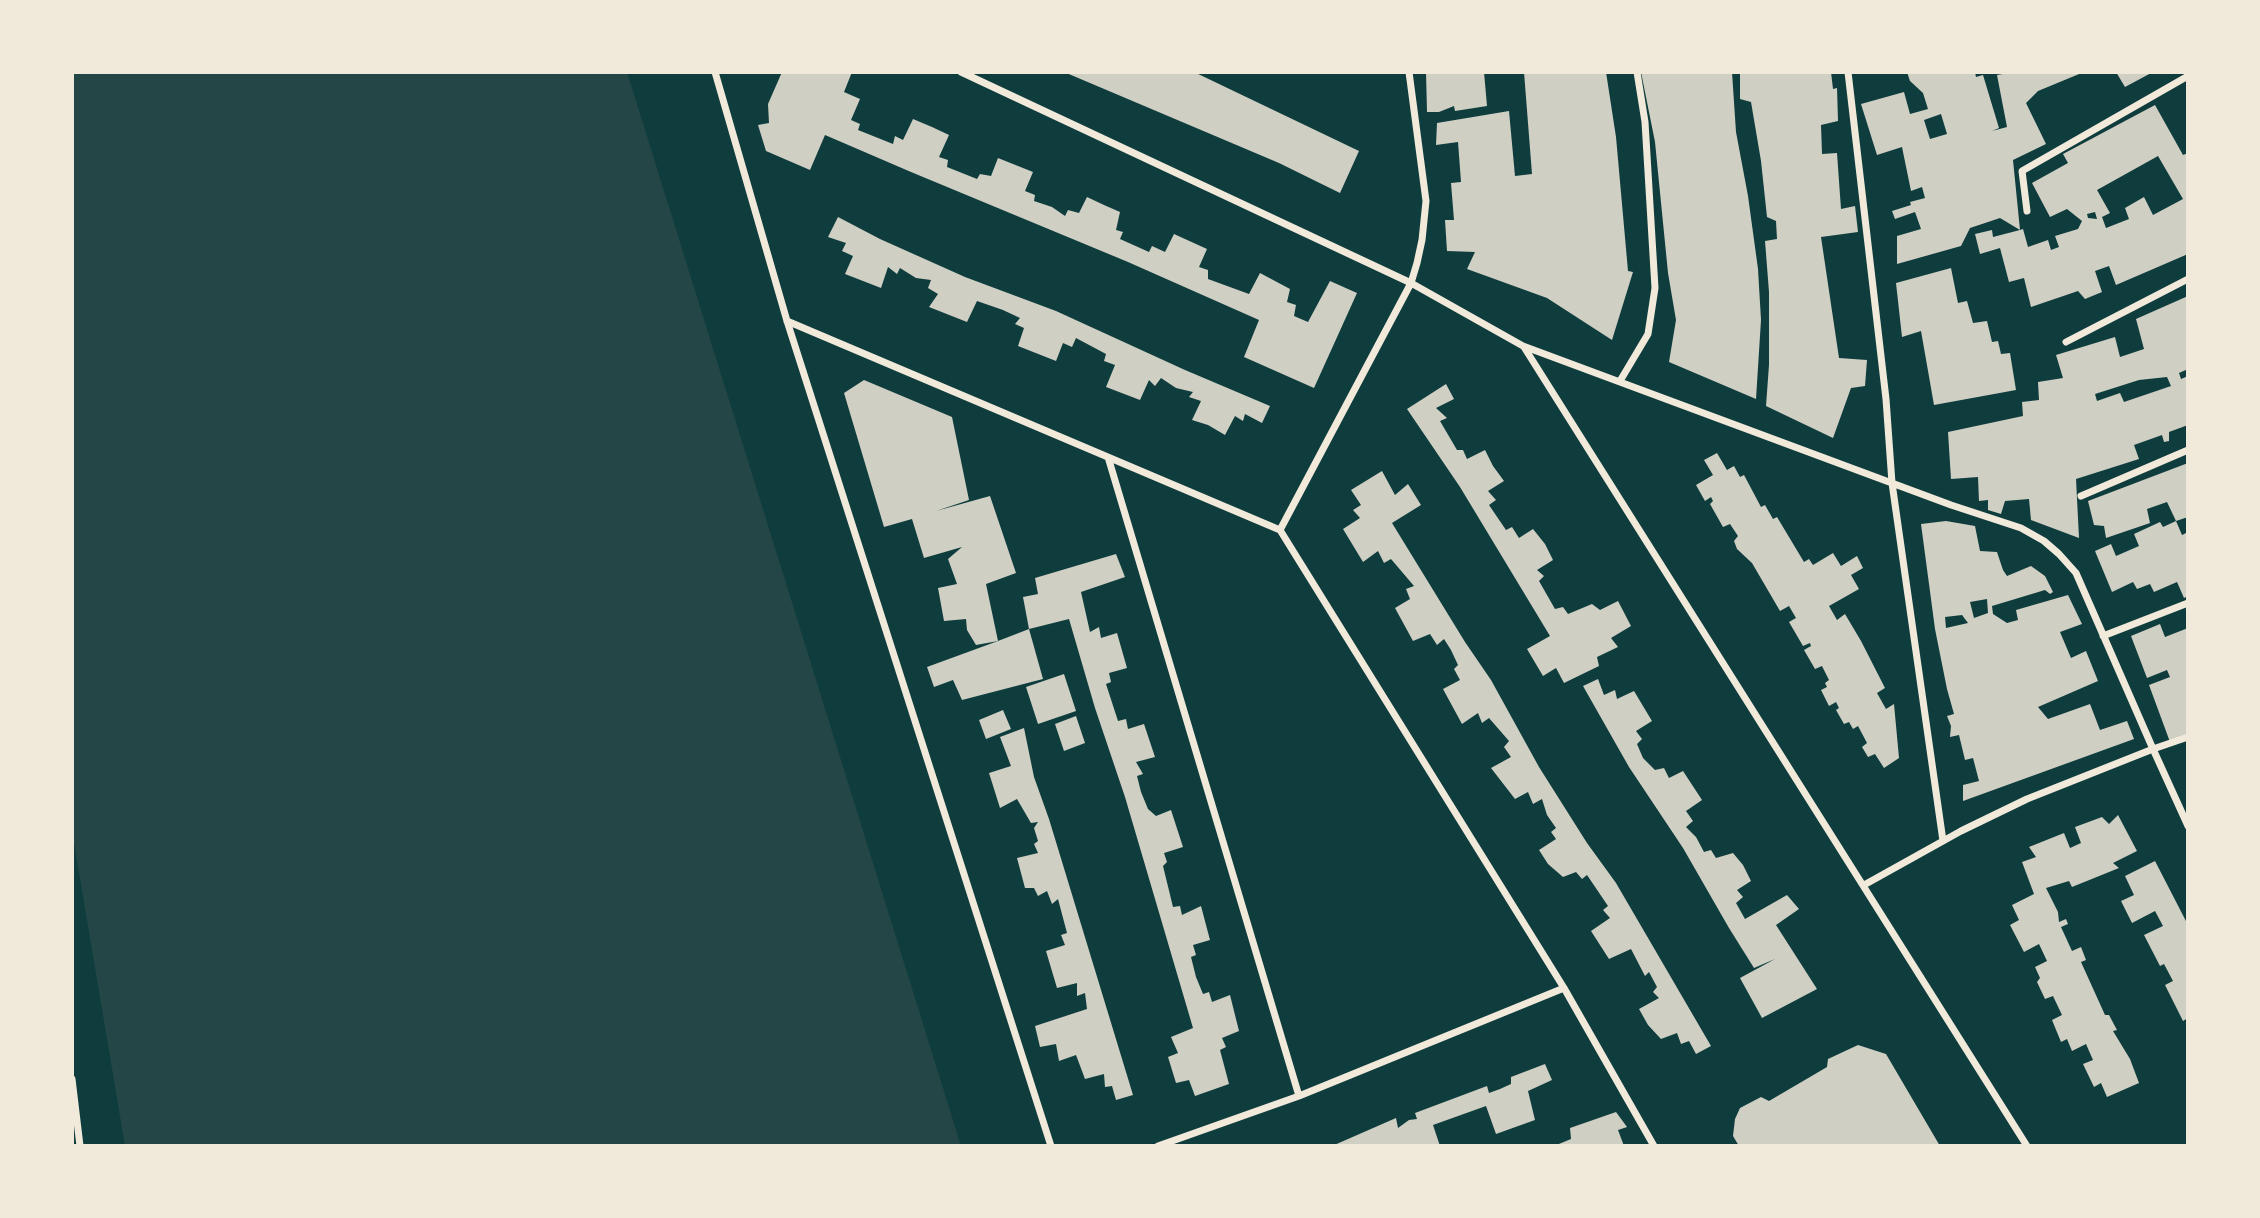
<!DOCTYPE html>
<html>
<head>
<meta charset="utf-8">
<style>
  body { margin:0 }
  #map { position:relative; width:2260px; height:1218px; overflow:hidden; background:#0f3d3e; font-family:"Source Sans 3",sans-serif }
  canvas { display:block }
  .frame { position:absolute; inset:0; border:74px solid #f1e9da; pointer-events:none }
</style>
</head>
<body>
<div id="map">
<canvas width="2260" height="1218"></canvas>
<div class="frame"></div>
</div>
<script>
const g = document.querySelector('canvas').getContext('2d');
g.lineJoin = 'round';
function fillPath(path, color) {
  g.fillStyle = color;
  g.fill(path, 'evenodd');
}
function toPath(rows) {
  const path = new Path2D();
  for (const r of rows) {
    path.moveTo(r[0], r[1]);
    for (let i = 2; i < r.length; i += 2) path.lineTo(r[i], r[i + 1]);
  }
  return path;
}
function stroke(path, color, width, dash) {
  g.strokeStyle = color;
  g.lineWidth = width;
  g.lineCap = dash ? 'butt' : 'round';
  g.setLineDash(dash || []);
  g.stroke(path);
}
fillPath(toPath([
  [72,72,627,72,961,1146,125,1146,72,831]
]), '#244646');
fillPath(toPath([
  [782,72,852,72,844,92,860,99,851,120,860,124,858,130,893,144,895,136,903,140,913,119,932,127,949,135,939,157,948,160,947,167,977,179,980,174,991,176,998,158,1033,172,1025,191,1035,195,1034,201,1052,207,1065,216,1068,210,1079,213,1087,197,1104,205,1120,212,1116,230,1123,232,1120,239,1149,252,1152,246,1165,252,1174,234,1207,249,1199,267,1208,270,1208,279,1249,294,1260,273,1290,289,1287,302,1296,305,1294,316,1308,322,1330,281,1357,293,1314,388,1244,357,1259,320,1128,262,911,172,825,135,810,170,766,151,758,125,769,123,768,104],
  [1064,72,1194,72,1359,151,1340,193,1279,163],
  [1426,72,1484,72,1487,106,1455,111,1454,106,1439,112,1427,112],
  [1524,72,1606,72,1616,137,1628,271,1633,272,1612,340,1547,298,1467,269,1475,252,1447,251,1445,220,1454,220,1451,183,1461,182,1458,142,1436,145,1437,123,1509,111,1515,176,1532,174],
  [1641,72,1732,72,1736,132,1748,196,1758,269,1761,320,1756,399,1669,362,1676,320,1668,273,1655,142],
  [1740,72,1831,72,1833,89,1837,88,1838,121,1821,125,1822,154,1837,153,1841,209,1855,206,1858,232,1821,237,1839,358,1867,360,1865,386,1851,388,1833,438,1766,406,1769,365,1769,292,1765,241,1777,239,1776,221,1767,217,1761,161,1751,102,1740,99],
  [1907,72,1975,72,1976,77,1983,75,1999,128,1992,131,2007,127,1997,75,2014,72,2084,72,2038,91,2026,103,2046,144,2013,160,2020,230,2023,229,2028,247,2048,240,2051,250,2059,247,2055,236,2078,229,2082,221,2067,209,2050,217,2032,183,2068,163,2063,154,2155,105,2183,155,2188,153,2188,254,2116,285,2109,266,2095,271,2102,292,2085,299,2078,291,2031,307,2024,278,2009,282,2000,248,1980,254,1975,234,1992,230,1993,237,2020,230,2000,218,1970,228,1961,246,1897,264,1897,236,1921,229,1915,212,1895,219,1892,211,1911,205,1910,202,1925,198,1922,187,1911,191,1902,147,1877,155,1861,104,1904,92,1910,114,1928,109,1923,93,1910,81],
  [1941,114,1947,134,1930,139,1924,120],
  [2158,156,2183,199,2153,215,2144,197,2125,208,2129,219,2106,228,2102,217,2110,213,2097,190],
  [2095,212,2097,219,2088,218,2087,214],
  [2116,72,2153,72,2125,87],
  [838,217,880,239,965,277,1056,311,1185,370,1270,406,1262,423,1245,414,1243,421,1235,416,1225,435,1208,425,1192,420,1201,401,1189,397,1193,392,1176,388,1161,378,1155,386,1149,380,1140,400,1106,387,1115,365,1104,361,1106,354,1076,338,1072,347,1063,343,1056,361,1018,346,1024,328,1015,324,1020,318,1003,310,977,301,967,322,929,307,938,294,928,288,931,280,916,278,900,268,897,274,888,267,881,288,845,274,853,256,842,251,846,243,828,237],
  [1951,268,1958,303,1967,301,1973,323,1987,321,1992,342,1998,341,2001,354,2010,353,2016,390,1934,405,1921,331,1902,337,1896,283],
  [2188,296,2188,369,2179,373,2181,379,2188,376,2188,425,2169,432,2169,441,2164,442,2162,435,2134,445,2139,459,2076,479,2079,538,2031,520,2029,499,2005,501,2001,514,1988,510,1988,500,1979,501,1978,477,1951,479,1948,432,2023,416,2022,402,2039,400,2038,382,2063,378,2056,355,2115,337,2120,357,2144,349,2136,319],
  [2167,377,2171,386,2124,402,2120,393,2097,401,2095,394,2139,380],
  [864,380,952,417,969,500,936,511,990,496,1016,573,986,584,998,641,1029,629,1043,679,962,700,953,680,934,687,927,667,998,641,976,645,967,630,966,619,944,621,938,588,957,584,948,559,962,547,924,558,912,519,884,527,844,393],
  [1446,384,1454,399,1436,408,1447,418,1440,421,1457,450,1463,450,1467,459,1485,450,1493,466,1504,481,1488,491,1496,500,1489,505,1506,530,1512,527,1519,538,1533,529,1545,544,1553,560,1537,570,1544,576,1539,581,1555,609,1563,607,1568,614,1592,604,1600,610,1618,601,1631,626,1611,638,1618,647,1597,657,1599,666,1564,683,1556,668,1543,676,1527,649,1550,636,1460,487,1407,409],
  [1717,453,1727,470,1734,466,1740,477,1744,475,1761,507,1765,505,1773,519,1777,517,1804,562,1809,559,1813,565,1833,553,1841,566,1857,556,1863,568,1851,575,1859,589,1829,606,1837,620,1845,614,1861,641,1885,688,1877,693,1886,709,1894,704,1899,758,1884,768,1875,754,1868,757,1862,747,1867,743,1858,726,1853,729,1849,722,1844,724,1836,710,1839,708,1836,702,1829,706,1821,690,1827,687,1825,683,1829,680,1822,666,1815,669,1804,650,1811,646,1810,643,1803,646,1789,622,1796,618,1789,606,1780,611,1752,563,1737,549,1734,541,1738,536,1730,524,1723,527,1710,504,1713,501,1711,497,1705,501,1696,485,1713,475,1704,460],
  [2188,463,2188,517,2176,521,2167,502,2147,509,2150,523,2106,538,2104,526,2094,525,2088,501],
  [1382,471,1395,495,1408,484,1421,505,1392,523,1465,642,1491,680,1539,767,1587,843,1616,883,1711,1046,1696,1054,1689,1041,1681,1044,1677,1033,1661,1039,1648,1025,1639,1009,1659,998,1653,992,1657,987,1649,972,1645,976,1631,949,1609,959,1591,931,1610,918,1603,910,1608,906,1587,875,1582,879,1576,872,1563,877,1548,864,1539,850,1556,839,1551,832,1556,828,1547,815,1542,799,1533,804,1528,792,1515,799,1491,768,1511,757,1504,747,1509,741,1489,718,1482,723,1478,713,1462,724,1443,689,1460,680,1454,669,1458,665,1451,650,1444,639,1437,645,1430,634,1413,641,1395,608,1410,599,1406,589,1414,586,1391,559,1384,563,1378,551,1363,562,1343,529,1360,518,1353,510,1361,505,1351,490],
  [1946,521,1975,526,1980,551,1997,552,2003,570,2007,576,2031,566,2045,576,2053,592,2050,594,2045,590,1992,606,1993,614,2007,623,2018,620,2016,610,2068,595,2082,624,2060,632,2071,658,2086,651,2098,681,2038,707,2048,719,2090,704,2100,730,2127,721,2134,739,1963,801,1963,785,1979,781,1973,758,1965,760,1959,735,1950,737,1951,726,1947,716,1954,714,1947,689,1935,629,1921,524],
  [1987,599,1988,613,1974,618,1970,602],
  [1962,615,1968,623,1946,628,1945,617],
  [2176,521,2182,535,2188,532,2188,596,2184,598,2177,582,2154,592,2150,584,2137,589,2133,582,2112,592,2095,551,2111,544,2116,556,2139,546,2134,534,2160,522,2163,527],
  [1116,554,1125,577,1081,592,1090,632,1099,627,1101,638,1117,633,1127,668,1109,673,1111,682,1106,684,1118,721,1126,719,1128,729,1144,724,1155,757,1136,762,1143,774,1137,776,1141,792,1148,809,1156,816,1171,810,1183,847,1164,853,1167,862,1163,866,1173,907,1180,906,1182,915,1201,906,1210,940,1193,945,1196,955,1191,957,1196,977,1203,994,1209,992,1212,1002,1230,995,1239,1031,1222,1038,1226,1047,1220,1050,1229,1084,1195,1096,1189,1080,1176,1083,1168,1057,1178,1053,1171,1037,1193,1028,1125,797,1095,708,1069,619,1029,629,1023,597,1038,594,1035,578],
  [2160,624,2165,637,2188,628,2188,735,2170,742,2149,685,2170,677,2167,670,2147,678,2131,636],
  [1064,674,1076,711,1038,724,1026,687],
  [1598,679,1604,695,1615,690,1617,699,1634,691,1652,721,1636,731,1642,739,1637,744,1643,758,1655,770,1664,768,1669,778,1683,771,1702,800,1686,811,1693,821,1686,827,1696,837,1704,852,1711,850,1716,858,1733,853,1743,865,1751,881,1737,890,1743,897,1736,903,1745,919,1787,895,1799,909,1776,925,1817,989,1762,1018,1740,978,1775,959,1754,968,1729,928,1683,848,1629,767,1583,686],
  [1003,710,1011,729,986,739,979,720],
  [1076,716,1085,743,1064,751,1055,724],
  [1024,728,1034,777,1049,819,1133,1095,1116,1100,1112,1086,1105,1087,1104,1074,1085,1079,1076,1055,1059,1061,1056,1044,1040,1047,1035,1026,1087,1009,1085,993,1077,996,1077,983,1057,988,1046,951,1065,945,1061,935,1067,933,1058,899,1052,904,1047,891,1038,896,1034,888,1025,888,1017,858,1038,853,1034,844,1038,841,1034,828,1038,822,1031,823,1017,799,1000,808,989,773,1011,766,1000,737],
  [2118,815,2137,851,2113,863,2119,868,2072,887,2069,881,2046,888,2058,912,2059,922,2066,919,2068,924,2061,927,2072,951,2081,947,2086,960,2081,962,2105,1015,2109,1015,2117,1030,2113,1031,2130,1059,2139,1083,2107,1097,2101,1083,2094,1087,2083,1064,2093,1060,2086,1044,2072,1051,2067,1039,2061,1042,2052,1020,2062,1015,2053,996,2045,999,2037,982,2040,978,2035,967,2047,961,2039,944,2024,952,2010,925,2019,920,2012,905,2034,894,2022,862,2036,857,2029,847,2064,833,2070,848,2081,843,2075,827,2102,817,2109,824],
  [2155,861,2188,925,2188,1018,2183,1021,2165,985,2173,981,2164,964,2160,966,2144,935,2163,926,2155,911,2132,923,2121,901,2134,895,2125,876],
  [1858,1045,1886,1054,1940,1146,1739,1146,1733,1136,1735,1119,1740,1108,1761,1097,1769,1101,1827,1067,1828,1059],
  [1545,1064,1552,1080,1528,1091,1535,1120,1496,1134,1486,1106,1433,1125,1440,1146,1332,1146,1396,1118,1398,1128,1409,1120,1417,1119,1415,1113,1487,1086,1489,1093,1500,1089,1511,1084,1511,1077],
  [1616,1112,1627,1127,1618,1130,1624,1146,1554,1146,1571,1139,1570,1128]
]), '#cfcfc3');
stroke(toPath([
  [715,72,787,321,1051,1146],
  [961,72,1411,283,1523,346,1951,505,2021,528,2044,541,2059,554,2076,573,2153,749,2188,737],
  [1409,72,1426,201,1422,240,1417,263,1411,283,1280,530,1564,988,1654,1146],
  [1848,72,1886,399,1892,483,1943,841],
  [2027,211,2022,171,2188,76],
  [787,321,1280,530],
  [2066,342,2188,279],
  [1524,347,2027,1146],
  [1620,381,1648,334,1655,288,1645,122,1637,72],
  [1108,457,1299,1096],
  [2081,496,2188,450],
  [2103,636,2188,603],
  [1864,885,1961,831,2027,799,2153,749,2188,826],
  [72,1079,80,1146],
  [1158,1146,1299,1096,1564,988]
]), '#f1e9da', 7);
</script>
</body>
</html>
